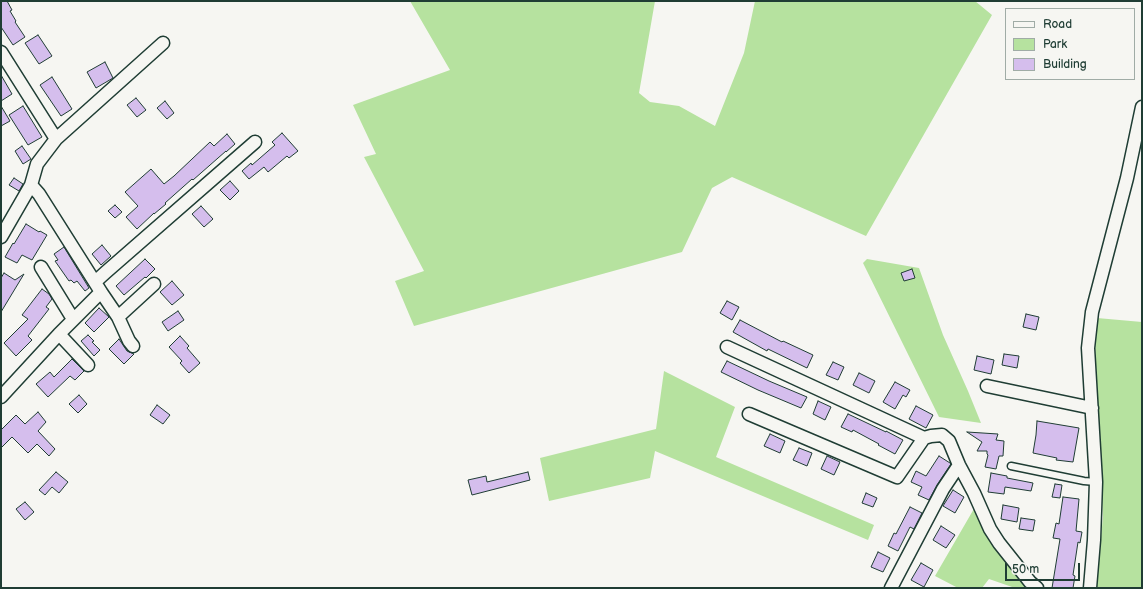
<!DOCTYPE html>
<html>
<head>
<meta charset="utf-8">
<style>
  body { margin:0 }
  #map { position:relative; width:1143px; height:589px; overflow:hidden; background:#f6f6f2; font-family:"Balsamiq Sans",sans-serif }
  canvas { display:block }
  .frame { position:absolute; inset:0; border:2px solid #1f3d34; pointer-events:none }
  .legend { position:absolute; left:1005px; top:8px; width:130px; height:72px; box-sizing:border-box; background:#f6f6f2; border:1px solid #a0aca6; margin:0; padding:5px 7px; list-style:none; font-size:12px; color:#1f3d34 }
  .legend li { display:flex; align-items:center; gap:8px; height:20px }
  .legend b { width:20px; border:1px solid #a0aca6 }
  .scale { position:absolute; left:1005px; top:563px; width:75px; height:18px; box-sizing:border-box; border:2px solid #1f3d34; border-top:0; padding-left:5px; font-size:12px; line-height:14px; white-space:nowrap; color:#1f3d34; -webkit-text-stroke:3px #f6f6f2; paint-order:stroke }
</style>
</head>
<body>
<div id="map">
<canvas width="1143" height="589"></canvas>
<div class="frame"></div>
<ul class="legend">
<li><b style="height:5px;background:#f6f6f2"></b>Road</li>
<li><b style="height:11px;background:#b6e29f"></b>Park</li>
<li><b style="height:11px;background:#d5beed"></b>Building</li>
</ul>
<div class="scale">50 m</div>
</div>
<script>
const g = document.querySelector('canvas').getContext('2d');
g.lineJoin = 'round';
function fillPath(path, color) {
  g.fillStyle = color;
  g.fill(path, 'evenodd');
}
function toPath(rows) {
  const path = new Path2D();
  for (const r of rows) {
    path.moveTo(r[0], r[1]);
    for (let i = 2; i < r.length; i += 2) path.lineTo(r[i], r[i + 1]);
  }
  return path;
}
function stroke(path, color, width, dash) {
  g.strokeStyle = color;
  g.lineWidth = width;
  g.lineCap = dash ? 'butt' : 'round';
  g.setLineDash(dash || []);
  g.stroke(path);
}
fillPath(toPath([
  [410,1,655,1,639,93,650,102,679,106,715,126,744,53,755,1,975,1,992,15,866,236,732,177,712,188,682,252,414,326,395,281,424,271,364,157,376,154,353,105,450,70],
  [867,259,919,268,943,335,968,391,981,423,939,417,863,263],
  [1097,318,1142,322,1142,588,1096,588,1103,517,1096,372,1095,341],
  [664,371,735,407,716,457,874,525,868,540,655,451,650,478,549,501,540,458,656,429],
  [975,507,1030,588,1015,588,989,579,982,588,958,588,935,576]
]), '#b6e29f');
const building = toPath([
  [1,1,7,1,12,10,10,11,16,21,15,22,25,37,13,45,1,27,1,1],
  [38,35,52,56,39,64,25,43,38,35],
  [105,62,113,78,96,88,87,72,105,62],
  [1,75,12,94,1,101,1,75],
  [52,77,72,109,61,116,40,85,52,77],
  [136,98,146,110,137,117,127,105,136,98],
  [165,101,174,113,167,119,157,108,165,101],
  [1,106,10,121,1,126,1,106],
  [23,106,42,137,28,145,9,115,23,106],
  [282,133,298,151,289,158,287,156,268,172,264,167,249,179,242,171,251,163,252,165,275,145,272,142,282,133],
  [227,134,235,144,226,152,226,151,193,180,192,179,165,203,166,204,154,214,154,213,137,229,126,217,138,206,125,192,151,169,164,184,174,176,210,142,214,146,227,134],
  [22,146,31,159,23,164,15,151,22,146],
  [14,178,23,184,19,191,9,185,14,178],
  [230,181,239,191,230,200,220,190,230,181],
  [115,205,122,212,115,218,108,211,115,205],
  [201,206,213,219,204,227,192,214,201,206],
  [26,224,39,232,40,231,47,235,32,260,22,255,17,263,5,257,13,243,14,244,26,224],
  [102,245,111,256,101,265,92,254,102,245],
  [64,247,89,288,85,291,77,281,74,283,71,280,69,281,55,261,58,260,54,254,64,247],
  [145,259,155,269,146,278,145,277,124,295,116,286,145,259],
  [912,269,915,278,904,281,901,273,912,269],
  [4,273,15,280,24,274,1,312,1,278,4,273],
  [172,281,184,295,172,305,160,292,172,281],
  [42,289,49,294,52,299,46,307,49,309,28,336,32,340,16,356,4,343,28,319,22,315,42,289],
  [727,301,739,307,732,320,720,313,727,301],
  [99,308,109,317,94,332,85,323,99,308],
  [178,311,184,320,168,331,162,322,178,311],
  [1026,314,1039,317,1036,330,1023,327,1026,314],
  [740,320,782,342,783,341,813,355,807,368,768,349,767,351,733,332,740,320],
  [88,335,94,341,92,342,100,350,94,356,81,341,88,335],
  [180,336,189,346,187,348,200,363,189,373,180,363,182,361,169,347,180,336],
  [119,339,127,351,134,354,124,364,109,349,119,339],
  [1004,354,1019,356,1017,368,1002,365,1004,354],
  [977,356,994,360,991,374,974,370,977,356],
  [72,359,84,371,75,380,70,376,48,397,36,384,50,372,54,377,72,359],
  [727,361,769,381,807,397,801,408,758,390,721,372,727,361],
  [833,362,844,367,838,380,826,375,833,362],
  [859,373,875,381,869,393,853,385,859,373],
  [895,382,910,390,906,397,903,395,895,409,883,402,895,382],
  [79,395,87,404,78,413,69,404,79,395],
  [818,401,831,407,825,420,813,414,818,401],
  [157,405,170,415,163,424,150,415,157,405],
  [916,406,933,415,926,428,909,419,916,406],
  [38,412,46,422,38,431,55,449,49,456,37,444,28,453,12,437,1,448,1,430,16,415,25,424,38,412],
  [848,414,886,432,886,431,903,440,895,454,878,445,879,444,853,430,852,432,841,427,848,414],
  [1037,421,1079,428,1073,462,1056,460,1057,458,1033,453,1036,435,1037,421],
  [967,432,998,434,996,440,1004,441,1003,456,999,456,996,469,985,467,988,455,987,454,987,451,977,451,982,442,967,432],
  [770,434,785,441,780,453,764,446,770,434],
  [799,448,812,453,807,466,793,460,799,448],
  [827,456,840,462,834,475,821,469,827,456],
  [939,456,950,463,951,464,937,485,929,500,918,495,922,487,911,482,916,471,926,476,939,456],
  [56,472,68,482,59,493,52,487,45,495,39,490,56,472],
  [528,472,530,480,472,495,468,480,486,476,487,482,528,472],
  [991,473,1007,476,1007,478,1033,483,1031,491,1005,487,1004,494,988,492,991,473],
  [1055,484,1062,485,1060,498,1052,497,1055,484],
  [953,490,964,497,955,513,943,506,953,490],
  [866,493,877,498,873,507,862,503,866,493],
  [1063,497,1079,499,1076,531,1082,532,1080,543,1078,542,1073,575,1075,576,1073,588,1052,588,1060,539,1053,538,1056,523,1059,524,1063,497],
  [25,502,34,512,25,520,16,509,25,502],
  [1003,505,1019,508,1017,522,1001,519,1003,505],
  [910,507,922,513,914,529,910,527,898,551,888,546,894,533,896,534,910,507],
  [1021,518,1035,520,1033,531,1019,529,1021,518],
  [941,526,955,535,946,548,933,540,941,526],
  [878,552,890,558,883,572,871,567,878,552],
  [921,563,933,570,924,587,911,580,921,563]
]);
fillPath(building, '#d5beed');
stroke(building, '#1f3d34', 1);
const lane = toPath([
  [1011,466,1084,481,1096,482]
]);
const street = toPath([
  [1,52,56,139,37,164,31,185,1,237],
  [56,139,163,43],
  [41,267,73,319],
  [95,282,106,272,255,142],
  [101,292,118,317,129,341,133,346],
  [118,317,154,284],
  [59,334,88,365],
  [727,347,924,438],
  [987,386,1092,408],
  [1,397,59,334,101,292,39,194,31,185],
  [749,414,897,477,924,438,931,436,942,435,949,441,959,465,974,493,990,529,999,543,1030,582,1037,588],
  [891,588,943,489,959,465],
  [1090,588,1094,540,1096,482,1088,348,1092,312,1127,178,1142,107]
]);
stroke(lane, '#1f3d34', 9);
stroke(street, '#1f3d34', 15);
stroke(lane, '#f6f6f2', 6);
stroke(street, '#f6f6f2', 12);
</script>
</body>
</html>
